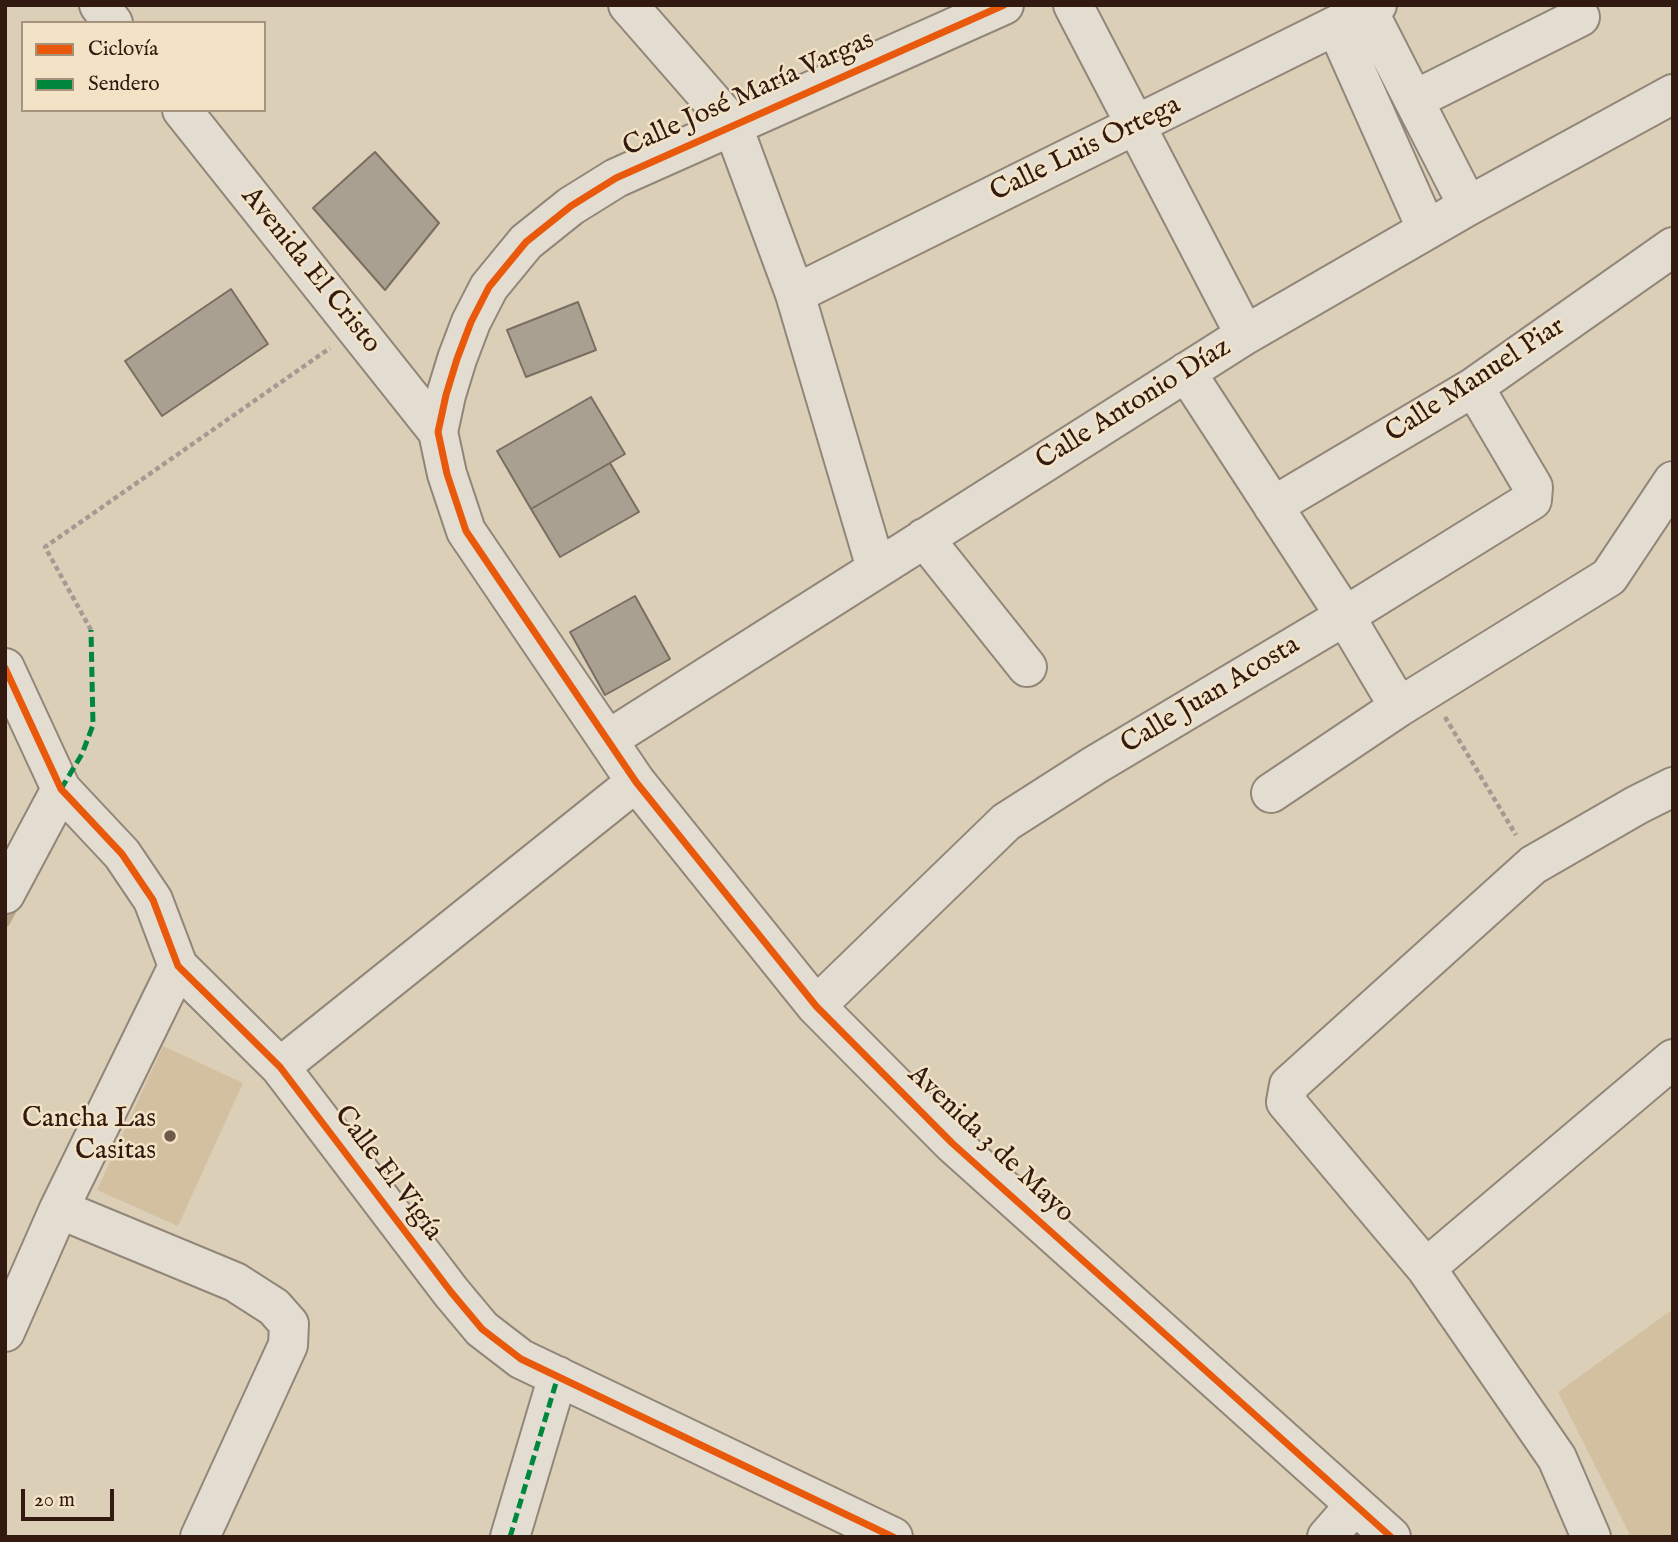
<!DOCTYPE html>
<html>
<head>
<meta charset="utf-8">
<style>
  body { margin:0 }
  #map { position:relative; width:1678px; height:1542px; overflow:hidden; background:#dccfb8; font-family:"IM FELL English",serif }
  canvas { display:block }
  .frame { position:absolute; inset:0; border:7px solid #331a10; pointer-events:none }
  .legend { position:absolute; left:21px; top:21px; width:245px; height:91px; box-sizing:border-box; background:#f2e3c7; border:2px solid #a6937e; margin:0; padding:9px 12px; list-style:none; font-size:21px; color:#331a10 }
  .legend li { display:flex; align-items:center; gap:14px; height:35px }
  .legend b { width:35px; border:2px solid #a6937e }
  .scale { position:absolute; left:21px; top:1489px; width:93px; height:32px; box-sizing:border-box; border:4px solid #331a10; border-top:0; padding-left:9px; font-size:21px; line-height:24px; white-space:nowrap; color:#331a10; -webkit-text-stroke:5px #f2e3c7; paint-order:stroke }
</style>
</head>
<body>
<div id="map">
<canvas width="1678" height="1542"></canvas>
<div class="frame"></div>
<ul class="legend">
<li><b style="height:9px;background:#e8590c"></b>Ciclovía</li>
<li><b style="height:9px;background:#00873e"></b>Sendero</li>
</ul>
<div class="scale">20 m</div>
</div>
<script>
const g = document.querySelector('canvas').getContext('2d');
g.lineJoin = 'round';
function fillPath(path, color) {
  g.fillStyle = color;
  g.fill(path, 'evenodd');
}
function toPath(rows) {
  const path = new Path2D();
  for (const r of rows) {
    path.moveTo(r[0], r[1]);
    for (let i = 2; i < r.length; i += 2) path.lineTo(r[i], r[i + 1]);
  }
  return path;
}
function stroke(path, color, width, dash) {
  g.strokeStyle = color;
  g.lineWidth = width;
  g.lineCap = dash ? 'butt' : 'round';
  g.setLineDash(dash || []);
  g.stroke(path);
}
function drawText(font, color, halo, rows, align = 'center') {
  g.font = font + ' "IM FELL English",serif';
  g.lineWidth = 5;
  g.setLineDash([]);
  g.textBaseline = 'middle';
  g.strokeStyle = halo;
  g.fillStyle = color;
  for (const [text, x, y, turn = 0] of rows) {
    g.save();
    g.translate(x, y);
    g.rotate((+turn || 0) * Math.PI / 180);
    g.textAlign = isNaN(turn) ? turn : align;
    if (halo) g.strokeText(text, 0, 0);
    g.fillText(text, 0, 0);
    g.restore();
  }
}
fillPath(toPath([
  [163,1046,243,1083,178,1226,97,1190],
  [1673,1309,1673,1537,1631,1537,1558,1392]
]), '#d3c0a1');
stroke(toPath([
  [5,922,16,902]
]), '#baa689', 10);
const building = toPath([
  [375,152,439,223,385,290,313,208,375,152],
  [231,289,268,344,162,416,125,361,231,289],
  [578,302,596,350,526,377,507,330,578,302],
  [591,397,625,454,531,509,497,451,591,397],
  [610,463,639,512,560,557,531,509,610,463],
  [635,596,670,659,605,695,570,632,635,596]
]);
fillPath(building, '#aaa091');
stroke(building, '#796e62', 2);
const minor = toPath([
  [99,5,113,23],
  [628,5,732,124,795,294,876,568],
  [1004,5,616,178,571,206,526,242,489,287,471,322,457,359,446,395,438,432,447,474,466,531,636,782,816,1006,952,1143,1391,1537],
  [1073,5,1245,335],
  [1365,5,1468,206],
  [1336,26,1427,230],
  [1414,100,1580,17],
  [182,110,438,432],
  [795,294,1377,5],
  [1186,372,1345,616,1399,707],
  [1273,506,1474,387,1673,247],
  [924,538,1027,667],
  [5,668,61,789,122,854,153,900,178,966,280,1067,451,1292,482,1329,521,1359,893,1537],
  [609,739,1245,335,1468,206,1673,94],
  [1271,793,1399,707,1609,577,1673,481],
  [5,894,61,789],
  [816,1006,1006,822,1095,765,1345,616,1532,500,1533,487,1474,387],
  [280,1067,636,782],
  [59,1209,235,1282,274,1307,289,1324,288,1345,200,1537],
  [1426,1268,1673,1059],
  [5,1332,59,1209,178,966],
  [510,1537,558,1376],
  [1327,1537,1354,1506],
  [1591,1537,1557,1458,1426,1268,1286,1102,1289,1085,1533,865,1637,805,1673,787]
]);
stroke(minor, '#918678', 42);
stroke(toPath([
  [91,630,45,547,330,348],
  [1445,717,1516,835]
]), '#a39b92', 4.5, [5, 3.5]);
stroke(minor, '#e3ddd1', 38);
stroke(toPath([
  [61,789,82,754,93,725,91,630],
  [510,1537,558,1376]
]), '#00873e', 5, [10, 5]);
stroke(toPath([
  [1004,5,616,178,571,206,526,242,489,287,471,322,457,359,446,395,438,432,447,474,466,531,636,782,816,1006,952,1143,1391,1537],
  [5,668,61,789,122,854,153,900,178,966,280,1067,451,1292,482,1329,521,1359,893,1537]
]), '#e8590c', 7);
for (const [x, y, r, color] of [
  [170,1136,7,"#6e594b"]
]) {
  const dot = new Path2D();
  dot.arc(x, y, r, 0, 2 * Math.PI);
  g.fillStyle = color;
  g.fill(dot);
  stroke(dot, '#f2e3c7', 2.5);
}
drawText('28px', '#331a10', '#f2e3c7', [
  ["Calle José María Vargas",749,95,-24],
  ["Calle Luis Ortega",1086,150,-26],
  ["Avenida El Cristo",310,271,51],
  ["Calle Manuel Piar",1476,381,-33],
  ["Calle Antonio Díaz",1134,405,-32],
  ["Calle Juan Acosta",1211,696,-31],
  ["Avenida 3 de Mayo",990,1145,43],
  ["Calle El Vigía",387,1174,53]
]);
drawText('28px', '#331a10', '#f2e3c7', [
  ["Cancha Las",156,1120],
  ["Casitas",156,1152]
], 'right');
</script>
</body>
</html>
